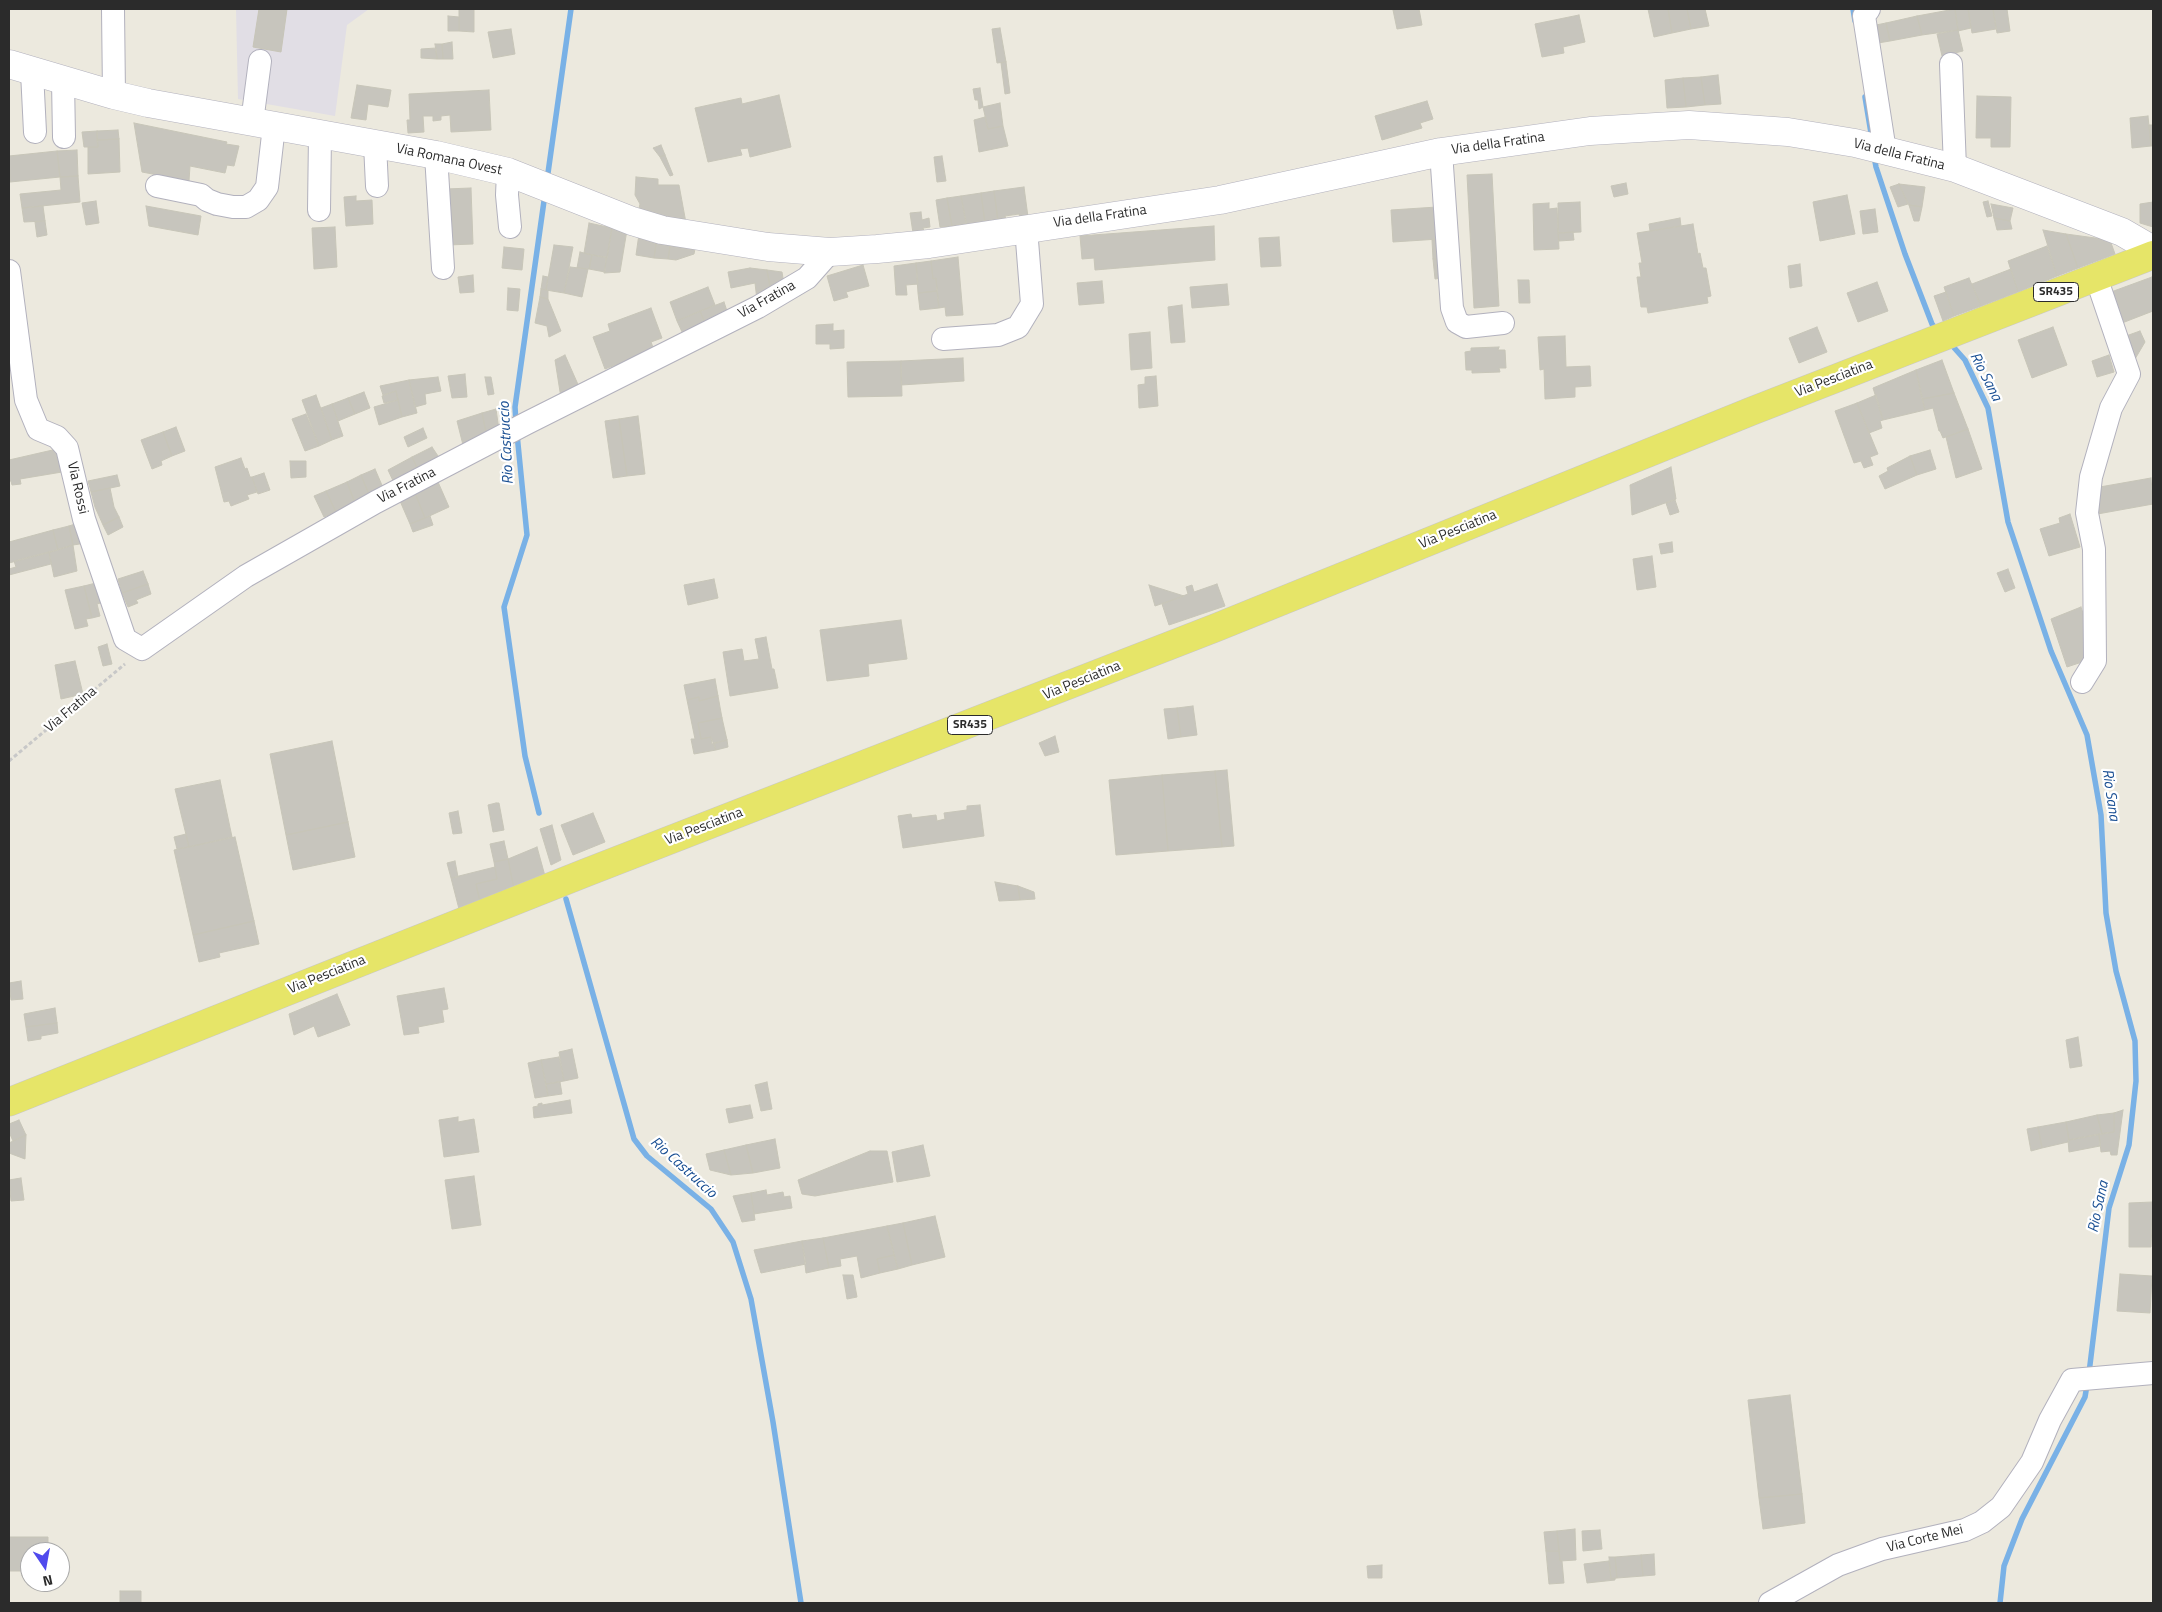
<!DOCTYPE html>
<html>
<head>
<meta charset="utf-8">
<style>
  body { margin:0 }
  #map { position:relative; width:2162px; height:1612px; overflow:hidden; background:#ece9de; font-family:"Titillium Web",sans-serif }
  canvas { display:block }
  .frame { position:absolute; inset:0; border:10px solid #2b2b2b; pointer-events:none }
  .north { position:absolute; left:20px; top:1542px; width:50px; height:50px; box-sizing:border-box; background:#fff; border:1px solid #aaa; border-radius:50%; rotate:168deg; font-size:14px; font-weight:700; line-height:20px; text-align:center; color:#2b2b2b }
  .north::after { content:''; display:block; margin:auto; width:18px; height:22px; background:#504aed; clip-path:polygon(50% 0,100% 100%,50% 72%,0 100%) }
</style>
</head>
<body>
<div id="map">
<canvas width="2162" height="1612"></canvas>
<div class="frame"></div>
<div class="north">N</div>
</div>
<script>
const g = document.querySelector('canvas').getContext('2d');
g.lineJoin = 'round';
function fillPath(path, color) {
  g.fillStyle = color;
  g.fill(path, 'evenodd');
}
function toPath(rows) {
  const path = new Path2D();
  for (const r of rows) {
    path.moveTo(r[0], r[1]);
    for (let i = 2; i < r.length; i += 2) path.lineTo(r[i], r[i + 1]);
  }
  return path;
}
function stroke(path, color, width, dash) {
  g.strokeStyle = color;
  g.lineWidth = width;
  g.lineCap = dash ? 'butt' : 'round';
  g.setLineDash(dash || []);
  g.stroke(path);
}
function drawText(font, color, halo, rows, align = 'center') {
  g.font = font + ' "Titillium Web",sans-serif';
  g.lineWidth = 4.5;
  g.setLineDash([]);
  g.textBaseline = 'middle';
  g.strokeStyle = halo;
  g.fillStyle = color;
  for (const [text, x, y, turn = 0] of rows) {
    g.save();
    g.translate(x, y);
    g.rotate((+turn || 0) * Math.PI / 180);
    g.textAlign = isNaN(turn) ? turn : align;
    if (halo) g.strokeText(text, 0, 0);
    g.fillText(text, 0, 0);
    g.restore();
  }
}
fillPath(toPath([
  [236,9,369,9,347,25,335,116,238,99]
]), '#e1dee5');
stroke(toPath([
  [1853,9,1855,21],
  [1865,97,1872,139],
  [1874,156,1876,167,1905,254,1932,324,1937,330],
  [547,180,571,9],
  [1949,342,1965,360,1988,408,2008,522,2051,651,2087,735,2101,815,2106,913,2116,971,2135,1041,2136,1081,2129,1145,2109,1208,2089,1373],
  [516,423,515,407,545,194],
  [517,434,527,535,504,607,525,756,539,813],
  [566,899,634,1139,647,1156,711,1209,733,1242,751,1299,773,1422,801,1603],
  [2000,1603,2004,1566,2022,1519,2085,1397,2087,1385]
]), '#79b1e6', 5.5);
const building = toPath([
  [259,9,287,9,281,52,253,47,259,9],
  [459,9,474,9,474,32,459,31,459,9],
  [1399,9,1419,9,1422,25,1397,29,1393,10,1399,9],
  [1648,9,1668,9,1672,33,1654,37,1648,9],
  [1668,9,1687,9,1691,29,1672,33,1668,9],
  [1687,9,1705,9,1709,26,1691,29,1687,9],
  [1955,9,1958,30,1922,35,1917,16,1955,9],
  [1955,9,1968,9,1971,28,1958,31,1955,9],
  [1968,9,1993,9,1996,29,1972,33,1968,9],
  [1993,9,2007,9,2010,31,1997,33,1993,9],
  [1579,15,1585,42,1563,47,1564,53,1542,57,1535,24,1579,15],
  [448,16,459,17,459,31,448,31,448,16],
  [1917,16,1922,35,1890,41,1886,23,1917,16],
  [1886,23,1890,41,1878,43,1876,25,1886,23],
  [1000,28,1006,62,997,63,992,29,1000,28],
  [511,29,515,54,493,58,488,32,511,29],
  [1958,30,1963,51,1942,56,1937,34,1958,30],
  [452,42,453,59,443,59,442,44,452,42],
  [435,44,442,44,443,59,437,59,435,44],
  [436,48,437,59,421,58,421,49,436,48],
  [1006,62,1010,93,1005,94,1001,63,1006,62],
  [1718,75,1721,104,1705,105,1701,77,1718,75],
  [1701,77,1705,105,1686,107,1683,78,1701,77],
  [1683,78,1686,107,1667,108,1665,80,1683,78],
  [357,85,391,90,388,107,368,104,366,120,351,118,357,85],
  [980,88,983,107,979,109,978,100,975,100,973,89,980,88],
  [489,90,491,130,451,132,450,115,441,116,441,120,433,121,433,116,423,116,424,132,408,133,407,120,410,120,409,94,489,90],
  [779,95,791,147,750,157,748,148,740,149,742,155,708,162,695,108,741,98,742,104,779,95],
  [1977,96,2011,97,2010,147,1991,147,1991,138,1976,138,1977,96],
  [1427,101,1433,119,1420,123,1422,128,1382,140,1375,116,1427,101],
  [1000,103,1003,126,988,129,983,107,1000,103],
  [2148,116,2151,146,2132,148,2130,118,2148,116],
  [985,117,988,129,1003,126,1008,146,979,152,974,120,985,117],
  [134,123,227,142,226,144,239,146,234,166,227,165,225,173,190,166,189,181,142,172,134,123],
  [2149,125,2153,125,2153,146,2151,146,2149,125],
  [118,130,119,139,97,140,97,131,118,130],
  [97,131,98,147,84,147,82,132,97,131],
  [119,139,120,172,88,174,88,147,98,147,97,140,119,139],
  [661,145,665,155,660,157,653,148,661,145],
  [77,150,78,176,60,177,57,151,77,150],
  [57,151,60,177,10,182,9,156,57,151],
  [665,155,673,175,670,176,660,157,665,155],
  [942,156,946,181,937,182,934,157,942,156],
  [1492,174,1499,306,1474,308,1467,175,1492,174],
  [78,176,80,202,22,208,20,194,61,190,60,177,78,176],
  [636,177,658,179,658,185,679,185,686,223,638,213,640,204,635,195,636,177],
  [1626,183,1628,194,1614,197,1611,186,1626,183],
  [1899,184,1908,204,1898,207,1890,187,1899,184],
  [1899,184,1925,187,1922,207,1909,205,1899,184],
  [1024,187,1028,217,1020,218,1019,214,1005,216,1006,220,998,221,994,191,1024,187],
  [471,188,473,244,448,245,446,189,471,188],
  [994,191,998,221,985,223,981,193,994,191],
  [981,193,985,223,967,226,961,196,981,193],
  [1847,195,1855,234,1820,241,1813,202,1847,195],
  [356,196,356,201,372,200,373,224,346,226,344,197,356,196],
  [961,196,966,224,952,226,947,198,961,196],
  [947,198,952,226,940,227,936,200,947,198],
  [96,201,99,223,86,225,82,203,96,201],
  [1988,201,1992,216,1987,217,1983,202,1988,201],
  [1580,202,1581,232,1558,233,1558,203,1580,202],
  [2153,202,2153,227,2140,223,2140,204,2153,202],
  [1549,203,1549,209,1557,208,1559,249,1534,250,1533,204,1549,203],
  [1991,204,2013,208,2010,221,1994,218,1991,204],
  [1909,205,1922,207,1919,221,1914,221,1909,205],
  [43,206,45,221,24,222,22,208,43,206],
  [146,206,201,216,198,235,149,226,146,206],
  [1437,207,1439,239,1393,242,1391,210,1437,207],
  [1875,209,1878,232,1863,234,1860,211,1875,209],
  [921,212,922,220,929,218,930,227,923,228,924,231,913,233,910,213,921,212],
  [1680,218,1681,226,1650,231,1649,224,1680,218],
  [1994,218,2010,221,2012,229,1997,230,1994,218],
  [45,221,47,235,37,237,35,222,45,221],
  [589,223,612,228,607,258,584,253,589,223],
  [1693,224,1698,254,1700,253,1703,268,1706,268,1711,296,1707,297,1708,303,1648,313,1647,307,1641,307,1637,277,1641,277,1639,263,1642,263,1637,233,1693,224],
  [1214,226,1215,260,1095,270,1094,258,1082,259,1080,236,1214,226],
  [335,227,337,267,314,269,312,228,335,227],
  [612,228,627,230,620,272,604,273,612,228],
  [2043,230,2066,234,2078,268,2057,276,2043,230],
  [1573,232,1574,240,1559,241,1558,233,1573,232],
  [639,234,657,237,654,258,636,255,639,234],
  [2066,234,2110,240,2115,254,2078,268,2066,234],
  [657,237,671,240,668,259,654,258,657,237],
  [1279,237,1281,266,1261,267,1259,238,1279,237],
  [1439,239,1441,259,1433,259,1432,240,1439,239],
  [671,240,696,244,694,254,676,260,668,259,671,240],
  [554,245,573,247,564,293,546,290,554,245],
  [2047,246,2057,276,2018,292,2008,261,2047,246],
  [504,247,524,249,522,270,502,268,504,247],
  [580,252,592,255,589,269,577,268,580,252],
  [592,255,606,257,605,272,589,269,592,255],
  [958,257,963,315,946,316,945,307,939,308,936,278,933,279,931,261,958,257],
  [1433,259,1441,259,1442,278,1435,279,1433,259],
  [931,261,933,279,936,278,937,291,918,293,916,263,931,261],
  [916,263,918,284,906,285,907,295,896,295,894,266,916,263],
  [1800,264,1802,286,1790,288,1788,266,1800,264],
  [863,265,869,286,846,292,848,297,834,301,827,276,863,265],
  [570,267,588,269,582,297,564,293,570,267],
  [750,268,767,270,771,292,757,300,755,283,731,288,728,272,750,268],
  [2011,269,2018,292,1981,306,1972,284,2011,269],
  [767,270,782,272,784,284,771,292,767,270],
  [473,275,474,292,460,293,458,277,473,275],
  [543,276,548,277,546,290,541,289,543,276],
  [2152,277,2153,281,2153,311,2122,323,2111,292,2152,277],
  [1969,278,1981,306,1954,316,1944,287,1969,278],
  [1518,280,1529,280,1530,303,1519,303,1518,280],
  [1102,281,1104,303,1079,305,1077,283,1102,281],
  [1877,282,1888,311,1858,322,1847,293,1877,282],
  [1227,284,1229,305,1192,308,1190,287,1227,284],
  [708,287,715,305,677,321,670,302,708,287],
  [508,288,520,289,518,311,507,310,508,288],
  [541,289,548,290,548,299,540,297,541,289],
  [937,291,939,308,920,310,918,293,937,291],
  [1946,292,1954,316,1943,321,1934,296,1946,292],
  [540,297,548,299,561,331,549,337,547,326,535,323,540,297],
  [724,302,729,317,706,325,700,311,724,302],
  [1182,305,1185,342,1171,343,1168,307,1182,305],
  [651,308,662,338,651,342,654,350,605,369,593,337,610,331,608,324,651,308],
  [700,311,706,325,683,334,677,321,700,311],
  [833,324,833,331,844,330,844,348,830,349,830,344,816,344,816,325,833,324],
  [1817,327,1827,352,1799,363,1789,338,1817,327],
  [2053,327,2067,365,2032,378,2018,340,2053,327],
  [2140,331,2145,342,2135,359,2126,336,2140,331],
  [1150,332,1152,368,1131,370,1129,334,1150,332],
  [1565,336,1566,367,1590,366,1591,386,1575,387,1575,397,1545,399,1544,369,1540,370,1538,337,1565,336],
  [1499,347,1498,350,1505,350,1506,368,1499,368,1500,372,1472,373,1472,370,1466,370,1465,352,1471,351,1471,348,1499,347],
  [565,355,580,389,561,398,555,360,565,355],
  [2109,355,2114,372,2097,377,2092,361,2109,355],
  [963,358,964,381,901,385,901,361,963,358],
  [1942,360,1954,393,1922,399,1916,370,1942,360],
  [901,361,902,396,848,397,847,362,901,361],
  [1916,370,1925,410,1883,420,1873,388,1916,370],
  [465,374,467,397,452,398,448,376,465,374],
  [1156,376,1158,406,1139,408,1138,385,1145,384,1145,377,1156,376],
  [438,377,441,391,425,394,426,404,415,407,409,380,438,377],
  [485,377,491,377,494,394,488,395,485,377],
  [409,380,417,413,402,417,396,391,383,395,380,386,409,380],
  [396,391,398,400,384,403,382,396,396,391],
  [364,392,370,408,355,414,348,398,364,392],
  [1954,393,1968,429,1943,438,1940,431,1939,431,1933,408,1925,410,1922,399,1954,393],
  [316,395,332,440,319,446,302,400,316,395],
  [1876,395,1883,420,1880,421,1882,428,1869,433,1857,403,1876,395],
  [348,398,355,414,338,421,332,404,348,398],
  [398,400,402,417,379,425,374,407,398,400],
  [1857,403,1878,454,1870,457,1873,465,1864,468,1861,461,1854,463,1835,411,1857,403],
  [332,404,343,436,332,440,321,408,332,404],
  [496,409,499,430,487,437,482,413,496,409],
  [482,413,487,437,464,449,457,421,482,413],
  [306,414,319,446,305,451,292,419,306,414],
  [638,416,645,474,627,476,619,419,638,416],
  [619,419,627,476,613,478,605,421,619,419],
  [176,427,185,451,172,456,163,432,176,427],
  [423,428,427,438,408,447,404,437,423,428],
  [1968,429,1982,469,1956,478,1946,437,1968,429],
  [163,432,172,456,161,461,162,465,152,469,141,440,163,432],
  [432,447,440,459,419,472,412,457,432,447],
  [57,449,62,472,20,479,21,484,12,485,11,481,9,481,9,460,57,449],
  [1930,450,1936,469,1917,475,1910,456,1930,450],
  [1910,456,1917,475,1885,489,1879,476,1888,471,1887,468,1910,456],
  [412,457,419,472,395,485,388,470,412,457],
  [241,458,245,469,247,468,250,477,252,477,257,492,247,495,249,499,231,506,229,501,224,502,215,467,241,458],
  [290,461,306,461,306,477,291,478,290,461],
  [1671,467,1676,499,1632,515,1630,485,1671,467],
  [375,469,384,490,370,497,361,475,375,469],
  [264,473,270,490,258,494,252,477,264,473],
  [117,475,120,486,91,492,88,481,117,475],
  [361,475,370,497,355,503,347,482,361,475],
  [2151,478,2153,504,2092,515,2094,488,2151,478],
  [347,482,355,503,336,512,326,491,347,482],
  [438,482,449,507,425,518,415,493,438,482],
  [110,488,114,507,119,517,103,525,95,507,91,492,110,488],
  [326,491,336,512,324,517,314,496,326,491],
  [415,493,425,518,410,524,400,501,415,493],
  [1675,500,1679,512,1670,515,1666,503,1675,500],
  [2070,514,2080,547,2049,556,2040,529,2060,523,2059,518,2070,514],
  [430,516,433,525,413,532,410,524,430,516],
  [119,517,123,527,108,535,103,525,119,517],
  [81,522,86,543,73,545,69,526,81,522],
  [69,526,73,545,58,550,53,530,69,526],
  [53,530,58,550,9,563,9,542,53,530],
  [1672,542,1673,552,1661,554,1659,544,1672,542],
  [73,545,77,571,54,577,49,552,73,545],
  [49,552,51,564,9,575,9,569,16,567,14,561,49,552],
  [1652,556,1656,587,1637,590,1633,559,1652,556],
  [2008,569,2015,588,2005,592,1997,573,2008,569],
  [143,571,148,584,122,593,118,579,143,571],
  [714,579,718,598,688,605,684,585,714,579],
  [100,582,104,602,97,604,100,616,92,618,84,586,100,582],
  [148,584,151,594,136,600,138,603,128,607,122,593,148,584],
  [1217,584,1225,606,1169,625,1162,604,1188,594,1186,587,1192,585,1194,592,1217,584],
  [1149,585,1184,596,1155,606,1149,585],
  [84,586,92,618,86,619,88,626,75,629,65,590,84,586],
  [2081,607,2088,630,2085,661,2067,667,2051,619,2081,607],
  [901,620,907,659,868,664,869,676,827,681,820,630,901,620],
  [766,637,772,669,774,669,778,688,730,696,723,652,742,649,744,661,759,659,755,639,766,637],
  [107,644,112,664,103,666,98,647,107,644],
  [75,661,83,694,61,699,55,665,75,661],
  [715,679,718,696,699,701,699,697,687,700,684,685,715,679],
  [718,696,722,718,698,723,701,739,711,737,716,750,694,754,691,739,695,739,687,700,699,697,699,701,718,696],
  [1193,706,1197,735,1181,737,1177,708,1193,706],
  [1177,708,1181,737,1168,739,1164,709,1177,708],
  [722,718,727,740,712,744,711,737,701,739,698,723,722,718],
  [1055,736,1059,752,1045,756,1039,743,1055,736],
  [727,740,728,747,716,750,714,743,727,740],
  [332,741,348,822,286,835,270,754,332,741],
  [1227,770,1234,846,1222,847,1215,771,1227,770],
  [1215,771,1222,847,1168,851,1162,775,1215,771],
  [1162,775,1168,851,1116,855,1109,780,1162,775],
  [220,780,232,837,189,847,175,789,220,780],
  [496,803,499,803,504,830,493,832,488,805,496,803],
  [980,805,984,836,903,848,898,816,911,814,912,818,936,815,937,821,945,819,944,813,967,810,967,806,980,805],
  [458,811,462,833,453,834,449,813,458,811],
  [593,813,605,842,573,855,561,825,593,813],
  [348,822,355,857,293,870,286,835,348,822],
  [552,825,561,860,551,865,540,829,552,825],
  [186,834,189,847,177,849,174,837,186,834],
  [235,837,254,921,193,935,174,850,235,837],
  [504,841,508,859,494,862,490,844,504,841],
  [537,847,545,876,514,889,508,859,537,847],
  [508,859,514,889,480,902,476,884,497,879,494,862,508,859],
  [455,861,458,877,451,878,447,863,455,861],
  [495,867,497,879,476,884,480,902,459,909,451,878,495,867],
  [995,882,1018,886,1020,900,999,901,995,882],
  [1018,886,1034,892,1035,899,1020,900,1018,886],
  [254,921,259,944,219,953,220,957,199,962,193,935,254,921],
  [21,981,23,999,11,1000,9,983,21,981],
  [444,988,448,1009,442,1010,444,1022,418,1027,419,1033,404,1035,397,996,444,988],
  [337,994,350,1025,318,1037,314,1026,294,1035,289,1014,337,994],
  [55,1008,57,1023,26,1027,24,1014,55,1008],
  [57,1023,58,1033,41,1036,41,1039,28,1041,26,1027,57,1023],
  [2078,1037,2082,1066,2070,1068,2066,1040,2078,1037],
  [572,1049,578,1078,564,1081,559,1052,572,1049],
  [559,1057,564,1081,546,1084,541,1060,559,1057],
  [541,1060,548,1096,535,1098,528,1063,541,1060],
  [560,1082,562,1094,548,1096,546,1084,560,1082],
  [767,1082,772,1109,761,1111,755,1085,767,1082],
  [570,1100,572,1113,534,1118,533,1107,538,1106,538,1104,542,1103,542,1105,570,1100],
  [750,1105,753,1118,729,1123,726,1109,750,1105],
  [2123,1110,2117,1155,2111,1155,2110,1151,2101,1152,2099,1134,2114,1132,2114,1113,2123,1110],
  [2114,1113,2114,1132,2102,1134,2097,1115,2114,1113],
  [2097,1115,2102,1134,2069,1140,2066,1122,2097,1115],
  [458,1117,458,1122,474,1119,479,1152,444,1157,439,1120,458,1117],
  [19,1120,26,1135,13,1141,9,1132,9,1124,19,1120],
  [2066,1122,2069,1140,2068,1142,2042,1148,2038,1127,2066,1122],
  [2038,1127,2042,1148,2031,1151,2027,1129,2038,1127],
  [2099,1134,2100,1146,2069,1152,2068,1140,2099,1134],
  [26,1135,25,1159,9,1153,9,1143,26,1135],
  [775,1139,780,1168,753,1173,746,1145,775,1139],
  [746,1145,753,1173,731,1175,724,1150,746,1145],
  [923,1145,930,1176,897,1182,892,1152,923,1145],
  [724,1150,731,1175,710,1170,706,1154,724,1150],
  [870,1151,887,1151,893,1182,815,1196,802,1194,798,1180,870,1151],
  [474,1176,481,1225,452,1229,445,1180,474,1176],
  [21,1178,24,1200,11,1201,9,1180,21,1178],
  [766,1190,767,1195,783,1192,784,1197,790,1196,792,1208,754,1214,751,1193,766,1190],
  [751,1193,755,1220,742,1222,733,1196,751,1193],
  [2153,1202,2151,1247,2129,1247,2129,1203,2153,1202],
  [935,1216,945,1257,912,1265,903,1223,935,1216],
  [903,1223,912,1265,898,1269,887,1226,903,1223],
  [887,1226,894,1255,877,1259,880,1273,861,1278,857,1256,840,1259,841,1266,829,1268,823,1238,887,1226],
  [823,1238,829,1268,806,1273,802,1241,823,1238],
  [802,1241,806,1264,761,1273,754,1250,802,1241],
  [894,1255,898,1269,880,1273,877,1259,894,1255],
  [2120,1274,2152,1276,2150,1313,2117,1311,2120,1274],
  [843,1275,853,1275,857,1297,847,1299,843,1275],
  [1790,1395,1802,1494,1759,1498,1748,1400,1790,1395],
  [1802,1494,1805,1523,1763,1529,1759,1498,1802,1494],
  [1575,1529,1576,1560,1560,1561,1557,1531,1575,1529],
  [1600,1530,1602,1549,1583,1551,1582,1531,1600,1530],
  [1557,1531,1559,1551,1546,1551,1544,1532,1557,1531],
  [9,1537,48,1537,48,1552,30,1552,30,1576,22,1576,22,1571,9,1571,9,1537],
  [1546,1551,1559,1551,1560,1561,1562,1561,1564,1583,1549,1584,1546,1551],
  [1654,1554,1655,1575,1643,1576,1641,1555,1654,1554],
  [1641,1555,1643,1576,1617,1578,1615,1557,1641,1555],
  [1609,1557,1615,1557,1617,1578,1611,1579,1609,1557],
  [1609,1561,1611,1579,1615,1578,1615,1580,1587,1583,1584,1564,1609,1561],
  [1382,1565,1382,1578,1368,1578,1367,1566,1382,1565],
  [120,1591,141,1591,141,1603,120,1603,120,1591]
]);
fillPath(building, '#c7c5bd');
stroke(building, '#c7c5b8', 1);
const minor = toPath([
  [113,9,114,95],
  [1869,9,1864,16,1885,151],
  [1951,64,1955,168],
  [32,72,35,132],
  [63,81,64,137],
  [252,122,260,61],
  [375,144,377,186],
  [1441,152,1452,308,1457,322,1466,327,1503,323],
  [436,155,443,268],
  [508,172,507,195,510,227],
  [157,186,201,195,207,200,217,204,233,207,246,207,258,200,267,187,274,126],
  [319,210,320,135],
  [9,271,26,400,38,429,57,437,67,448,84,519,125,639,142,649,246,576,376,502,527,423,758,307,807,278,830,252],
  [943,339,998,335,1018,327,1032,304,1026,228],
  [2082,682,2095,661,2094,549,2087,513,2091,477,2111,408,2129,374,2096,277],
  [1770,1603,1838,1565,1882,1549,1965,1530,1982,1522,2001,1507,2032,1462,2050,1420,2072,1380,2153,1373]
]);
const tertiary = toPath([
  [9,64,114,95,148,103,436,155,508,172,632,221,662,230,768,247,830,252,877,249,929,244,1220,200,1441,152,1590,131,1689,125,1788,132,1855,143,1955,168,2122,232,2153,250]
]);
const primary = toPath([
  [9,1102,585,873,1215,628,1752,411,2153,255]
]);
stroke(minor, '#b2b1bd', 24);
stroke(tertiary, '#b2b1bd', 29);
stroke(primary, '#c8c8c8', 29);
stroke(toPath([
  [9,761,125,664]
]), '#c8c8c8', 3, [4, 2.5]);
stroke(minor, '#fff', 22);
stroke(tertiary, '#fff', 28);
stroke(primary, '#e6e568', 28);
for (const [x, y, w] of [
  [2056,292,45],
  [970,725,45]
]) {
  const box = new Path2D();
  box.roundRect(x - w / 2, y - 9.5, w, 19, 4);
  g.fillStyle = '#fff';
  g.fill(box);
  stroke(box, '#2b2b2b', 1);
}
drawText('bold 12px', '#2b2b2b', null, [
  ["SR435",2056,292],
  ["SR435",970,725]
]);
drawText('14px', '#2b2b2b', '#fff', [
  ["Via della Fratina",1498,144,-8],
  ["Via della Fratina",1899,155,14],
  ["Via Romana Ovest",449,160,12],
  ["Via della Fratina",1100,217,-8],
  ["Via Fratina",767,300,-29],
  ["Via Pesciatina",1834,379,-21],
  ["Via Fratina",407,486,-27],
  ["Via Rossi",77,488,77],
  ["Via Pesciatina",1458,530,-22],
  ["Via Pesciatina",1082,681,-22],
  ["Via Fratina",71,710,-40],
  ["Via Pesciatina",704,827,-21],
  ["Via Pesciatina",327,975,-22],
  ["Via Corte Mei",1925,1539,-14]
]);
drawText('italic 15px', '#174d92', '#fff', [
  ["Rio Sana",1985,377,63],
  ["Rio Castruccio",507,443,-93],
  ["Rio Sana",2110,795,82],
  ["Rio Castruccio",683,1168,42],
  ["Rio Sana",2099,1207,-78]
]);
</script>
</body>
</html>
